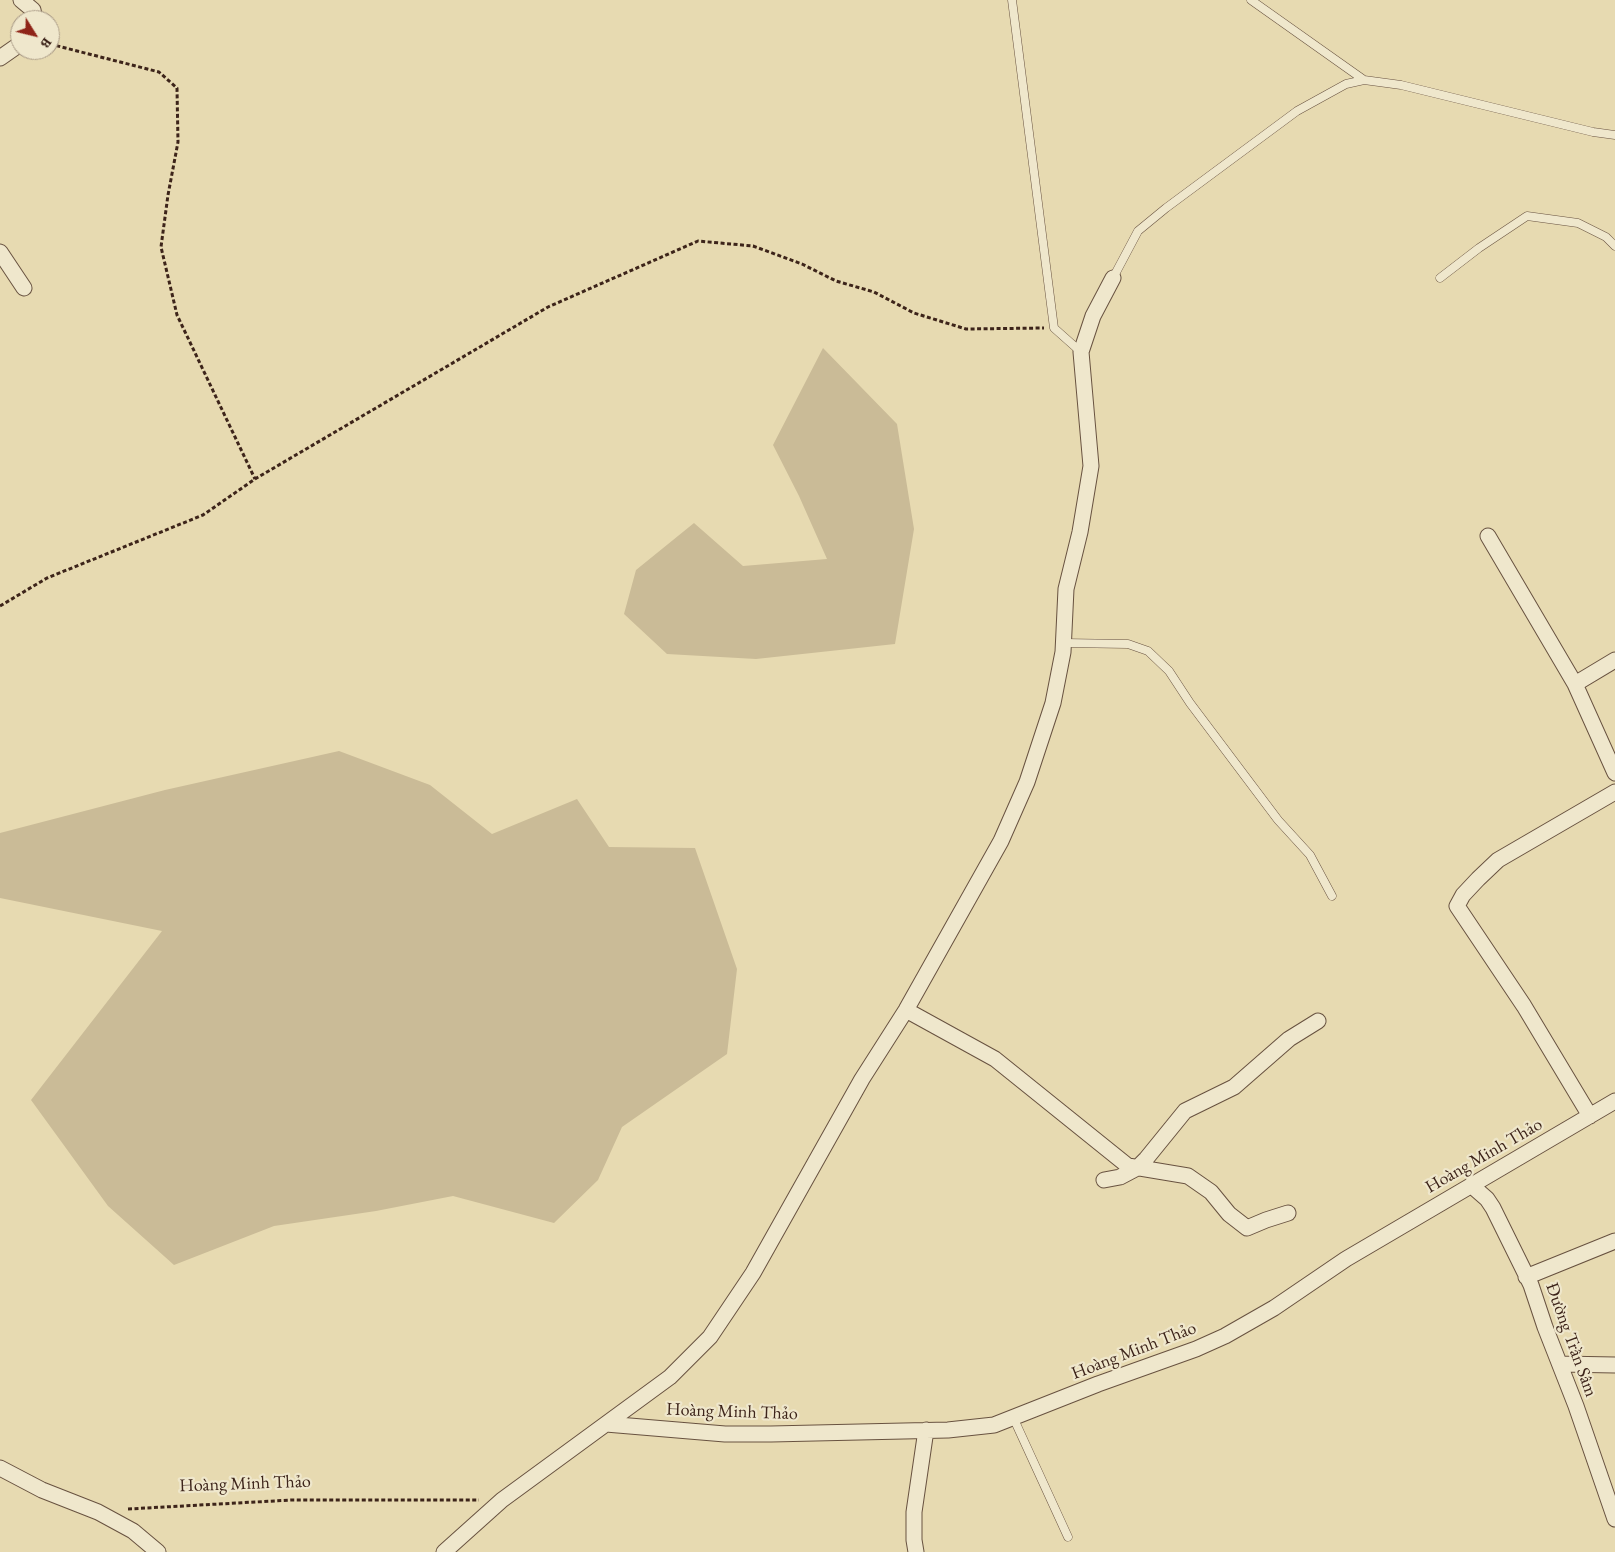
<!DOCTYPE html>
<html>
<head>
<meta charset="utf-8">
<style>
  body { margin:0 }
  #map { position:relative; width:1615px; height:1552px; overflow:hidden; background:#e7dab1; font-family:"EB Garamond",serif }
  canvas { display:block }
  .north { position:absolute; left:10px; top:10px; width:50px; height:50px; box-sizing:border-box; background:#efe7cc; border:1px solid #a89985; border-radius:50%; rotate:126deg; font-size:14px; font-weight:700; line-height:20px; text-align:center; color:#3d241a }
  .north::after { content:''; display:block; margin:auto; width:18px; height:22px; background:#8f2418; clip-path:polygon(50% 0,100% 100%,50% 72%,0 100%) }
</style>
</head>
<body>
<div id="map">
<canvas width="1615" height="1552"></canvas>
<div class="north">B</div>
</div>
<script>
const g = document.querySelector('canvas').getContext('2d');
g.lineJoin = 'round';
function fillPath(path, color) {
  g.fillStyle = color;
  g.fill(path, 'evenodd');
}
function toPath(rows) {
  const path = new Path2D();
  for (const r of rows) {
    path.moveTo(r[0], r[1]);
    for (let i = 2; i < r.length; i += 2) path.lineTo(r[i], r[i + 1]);
  }
  return path;
}
function stroke(path, color, width, dash) {
  g.strokeStyle = color;
  g.lineWidth = width;
  g.lineCap = dash ? 'butt' : 'round';
  g.setLineDash(dash || []);
  g.stroke(path);
}
function drawText(font, color, halo, rows, align = 'center') {
  g.font = font + ' "EB Garamond",serif';
  g.lineWidth = 4.5;
  g.setLineDash([]);
  g.textBaseline = 'middle';
  g.strokeStyle = halo;
  g.fillStyle = color;
  for (const [text, x, y, turn = 0] of rows) {
    g.save();
    g.translate(x, y);
    g.rotate((+turn || 0) * Math.PI / 180);
    g.textAlign = isNaN(turn) ? turn : align;
    if (halo) g.strokeText(text, 0, 0);
    g.fillText(text, 0, 0);
    g.restore();
  }
}
fillPath(toPath([
  [823,348,897,424,914,529,895,644,756,659,667,654,624,614,636,570,694,523,743,566,827,559,799,496,773,445],
  [339,751,430,785,492,834,577,799,609,847,695,848,737,969,727,1054,622,1127,598,1180,554,1223,453,1196,376,1211,274,1226,174,1265,108,1206,31,1100,162,931,0,898,0,833,165,790]
]), '#cabb97');
const lane = toPath([
  [1012,0,1054,328,1081,352],
  [1251,0,1364,80],
  [1113,278,1138,231,1166,208,1297,111,1346,84,1364,80,1401,85,1593,132,1615,135],
  [1440,278,1479,248,1527,216,1578,223,1606,237,1615,246],
  [1064,643,1128,644,1148,651,1169,671,1190,703,1278,820,1310,855,1332,896],
  [1013,1417,1068,1537]
]);
const street = toPath([
  [21,0,33,10,35,20],
  [0,58,20,44],
  [0,252,24,288],
  [1488,536,1575,684,1615,773],
  [1575,684,1615,660],
  [906,1010,995,1059,1128,1166,1188,1176,1211,1192,1229,1214,1247,1228,1266,1220,1288,1213],
  [1590,1116,1524,1006,1457,906,1463,895,1478,879,1498,860,1615,792],
  [1104,1180,1120,1177,1137,1168,1146,1159,1185,1111,1234,1087,1289,1039,1318,1021],
  [1471,1185,1487,1199,1493,1208,1531,1285,1545,1327,1576,1406,1615,1519],
  [1526,1277,1615,1241],
  [1560,1364,1615,1365],
  [606,1424,725,1434,771,1434,948,1430,994,1425,1098,1384,1196,1349,1225,1336,1274,1308,1346,1259,1615,1101],
  [0,1468,42,1490,98,1512,133,1531,158,1552],
  [444,1552,502,1500,670,1377,710,1337,753,1273,862,1079,906,1010,1001,841,1027,782,1053,703,1063,652,1066,589,1080,532,1091,466,1081,352,1093,316,1113,278],
  [916,1552,914,1540,914,1512,926,1430]
]);
stroke(lane, '#685240', 9);
stroke(street, '#685240', 17);
stroke(toPath([
  [50,44,159,72,177,88,178,142,168,195,161,247,177,315,255,479],
  [0,606,47,578,203,515,255,479,548,307,698,241,753,246,802,264,836,281,874,292,914,313,966,329,1044,328],
  [128,1509,292,1500,479,1500]
]), '#3d241a', 3, [4, 2.5]);
stroke(lane, '#efe7cc', 8);
stroke(street, '#efe7cc', 15);
drawText('18px', '#3d241a', '#efe7cc', [
  ["Hoàng Minh Thảo",1484,1156,-30],
  ["Đường Trần Sâm",1571,1340,70],
  ["Hoàng Minh Thảo",1134,1351,-21],
  ["Hoàng Minh Thảo",732,1412,2],
  ["Hoàng Minh Thảo",245,1484,-2]
]);
</script>
</body>
</html>
